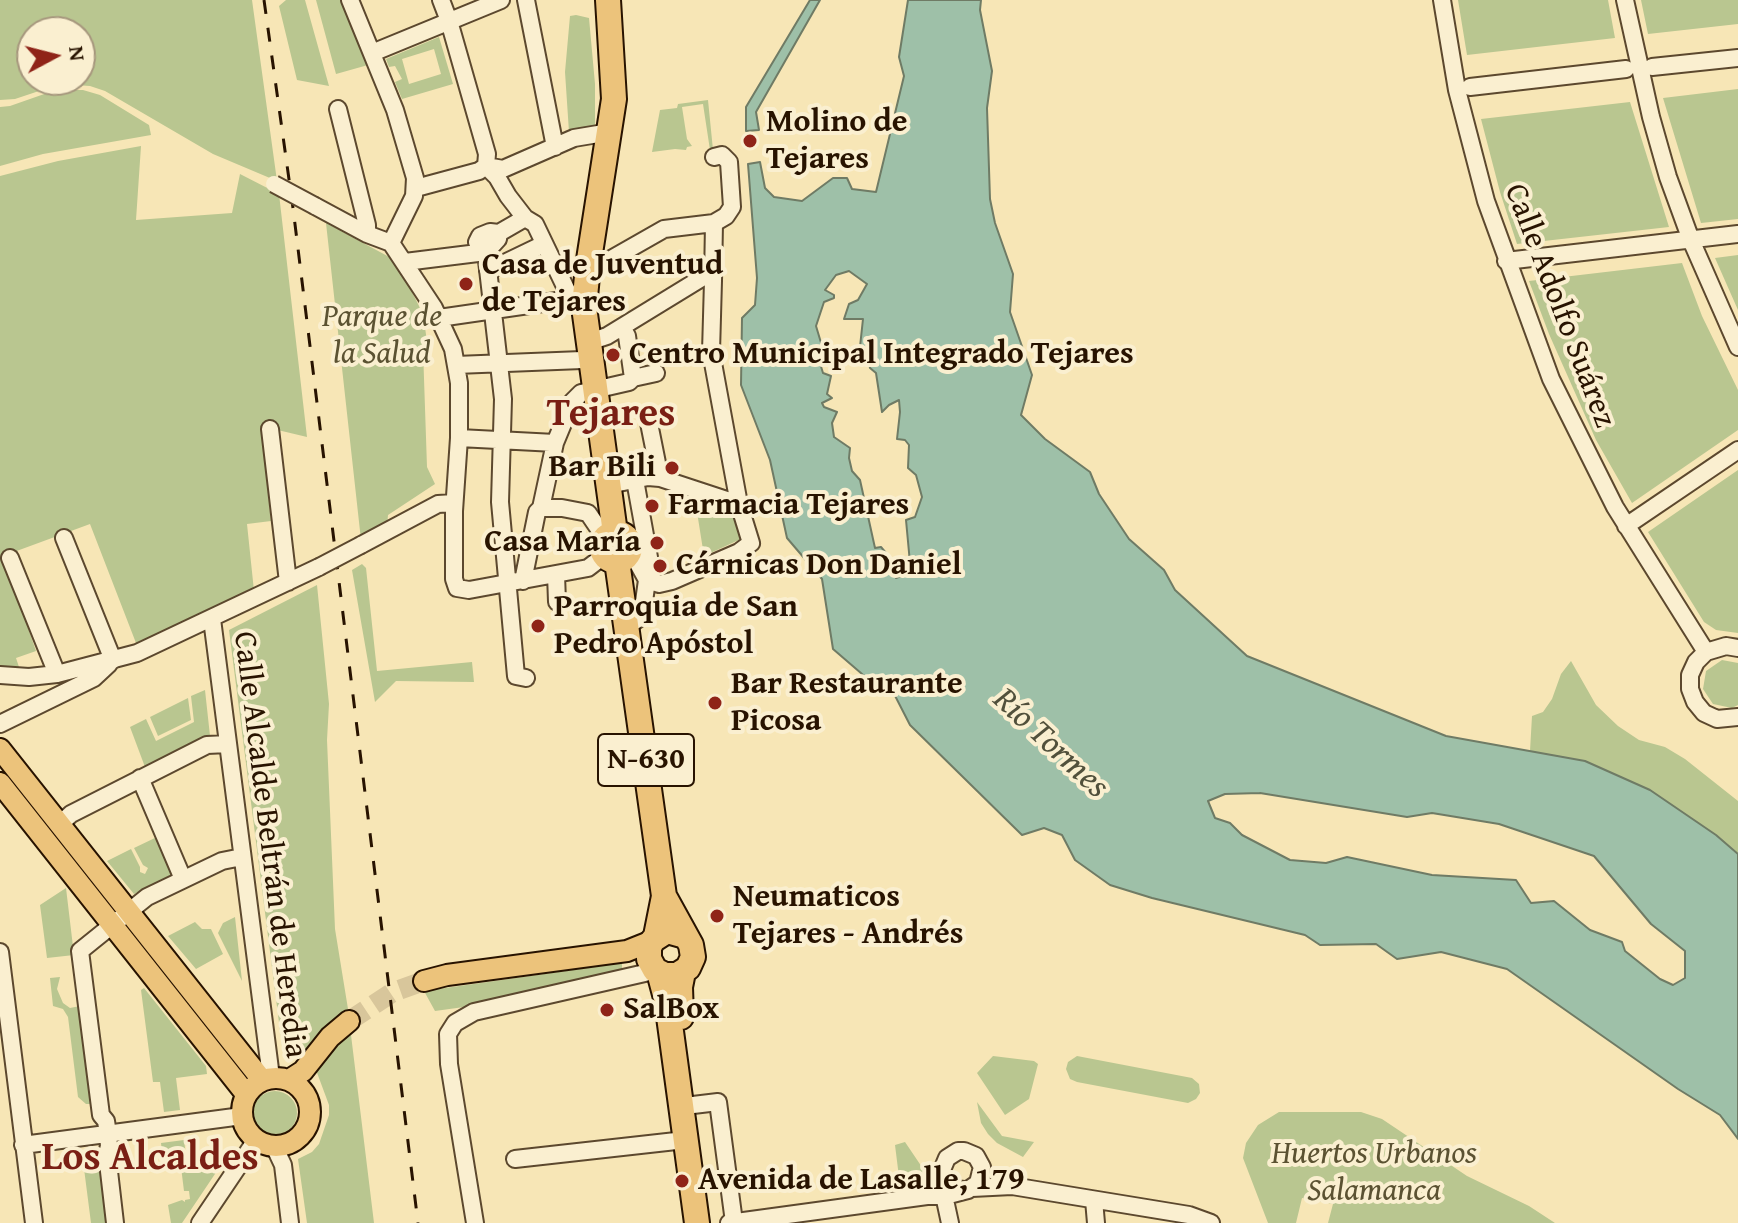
<!DOCTYPE html>
<html>
<head>
<meta charset="utf-8">
<style>
  body { margin:0 }
  #map { position:relative; width:1738px; height:1223px; overflow:hidden; background:#f7e6b6; font-family:"Gentium Book Plus",serif }
  canvas { display:block }
  .north { position:absolute; left:16px; top:16px; width:80px; height:80px; box-sizing:border-box; background:#faefd0; border:2px solid #a6977d; border-radius:50%; rotate:83deg; font-size:22px; font-weight:700; line-height:32px; text-align:center; color:#281300 }
  .north::after { content:''; display:block; margin:auto; width:28px; height:36px; background:#8f2418; clip-path:polygon(50% 0,100% 100%,50% 72%,0 100%) }
</style>
</head>
<body>
<div id="map">
<canvas width="1738" height="1223"></canvas>
<div class="north">N</div>
</div>
<script>
const g = document.querySelector('canvas').getContext('2d');
g.lineJoin = 'round';
function fillPath(path, color) {
  g.fillStyle = color;
  g.fill(path, 'evenodd');
}
function toPath(rows) {
  const path = new Path2D();
  for (const r of rows) {
    if (r.length === 3) {
      path.moveTo(r[0] + r[2], r[1]);
      path.arc(r[0], r[1], r[2], 0, 2 * Math.PI);
      continue;
    }
    path.moveTo(r[0], r[1]);
    for (let i = 2; i < r.length; i += 2) path.lineTo(r[i], r[i + 1]);
  }
  return path;
}
function stroke(path, color, width, dash) {
  g.strokeStyle = color;
  g.lineWidth = width;
  g.lineCap = dash ? 'butt' : 'round';
  g.setLineDash(dash || []);
  g.stroke(path);
}
function drawText(font, color, halo, rows, align = 'center') {
  g.font = font + ' "Gentium Book Plus",serif';
  g.lineWidth = 8;
  g.setLineDash([]);
  g.textBaseline = 'middle';
  g.strokeStyle = halo;
  g.fillStyle = color;
  for (const [text, x, y, turn = 0] of rows) {
    g.save();
    g.translate(x, y);
    g.rotate((+turn || 0) * Math.PI / 180);
    g.textAlign = isNaN(turn) ? turn : align;
    if (halo) g.strokeText(text, 0, 0);
    g.fillText(text, 0, 0);
    g.restore();
  }
}
fillPath(toPath([
  [0,0,252,0,277,181,213,154,105,91,90,86,60,84,15,99,0,100],
  [32,32,80,32,80,80,32,80],
  [286,0,305,0,329,86,297,80,279,6],
  [316,0,342,0,368,65,336,74],
  [1458,0,1608,0,1615,38,1467,55],
  [1641,0,1738,0,1738,24,1648,34],
  [576,15,589,18,595,84,595,125,569,132,565,72,570,16],
  [439,37,453,84,402,99,395,82,402,79,395,66,389,67,386,59],
  [434,49,441,74,409,84,402,59],
  [1738,89,1738,219,1701,223,1663,98],
  [66,90,83,90,100,95,149,125,151,135,43,154,0,166,0,107,10,106,50,92],
  [708,100,713,150,710,150,703,104,682,107,687,139,692,146,687,147,686,150,675,149,652,152,660,110,677,108,678,104],
  [1630,102,1669,227,1517,244,1500,192,1481,119],
  [141,146,136,220,232,213,240,174,279,194,307,437,261,426,271,521,247,524,254,591,136,643,90,524,3,556,36,651,16,658,20,670,0,666,0,176,58,161],
  [326,223,393,259,398,264,423,314,428,348,423,349,427,467,435,484,388,515,387,526,361,540],
  [1738,255,1738,310,1715,258],
  [1682,263,1702,316,1738,390,1738,430,1632,503,1596,440,1549,334,1529,281],
  [1738,470,1738,633,1716,630,1704,622,1648,532],
  [713,500,728,506,743,538,704,556,697,512,708,511],
  [362,564,366,568,377,671,472,662,474,682,396,681,375,702,352,570],
  [317,585,329,704,327,740,335,929,348,1009,312,1041,302,1056,286,1046,282,1046,229,630],
  [1722,660,1738,663,1738,705,1732,708,1713,704,1703,689,1706,671],
  [1571,661,1596,705,1618,726,1639,740,1665,747,1685,759,1738,801,1738,854,1716,835,1650,790,1586,761,1530,751,1532,716,1543,712,1552,699,1561,674],
  [205,690,210,736,145,767,130,727,146,719,156,741,194,722,191,696],
  [188,698,191,720,158,736,150,717],
  [157,837,171,875,134,894,107,861,131,849,140,867,140,872,145,874,148,868,143,865,134,848],
  [66,888,74,955,47,958,40,905],
  [235,917,242,981,218,933,223,923],
  [195,922,202,929,211,929,223,954,196,969,168,936],
  [622,963,622,970,464,1007,435,1011,424,991],
  [60,977,57,989,63,1003,70,1008,80,1006,93,1104,86,1104,78,1097,68,1017,63,1009,53,1006,50,978],
  [144,988,206,1066,207,1074,176,1078,180,1110,164,1112,160,1082,153,1082,141,990],
  [351,1035,374,1223,307,1223,298,1159,312,1152,319,1144,329,1115,329,1105,316,1070,340,1042],
  [993,1056,1034,1061,1038,1064,1029,1099,1005,1115,977,1073],
  [1077,1056,1192,1078,1199,1084,1200,1093,1196,1099,1188,1103,1077,1082,1070,1079,1066,1069,1068,1062],
  [275,1113,22],
  [977,1102,1002,1136,1034,1142,1023,1157,997,1143,988,1134,981,1123],
  [1279,1112,1361,1112,1382,1119,1467,1176,1529,1206,1555,1223,1328,1223,1333,1204,1302,1198,1296,1223,1268,1223,1243,1158,1246,1143,1258,1125],
  [184,1140,188,1171,219,1168,182,1223,171,1223,168,1205,182,1200,185,1202,185,1200,190,1199,189,1191,184,1191,181,1167,171,1165,170,1168,164,1169,161,1143],
  [905,1142,928,1176,929,1185,905,1188,904,1184,900,1185,895,1145],
  [98,1151,108,1223,91,1223,82,1153]
]), '#b9c690');
const water = toPath([
  [810,0,820,0,756,112,759,130,746,131,746,107,810,0],
  [908,0,981,0,980,10,992,71,987,108,990,199,995,223,1013,274,1010,312,1032,375,1021,415,1045,439,1090,472,1099,494,1129,539,1164,570,1175,590,1247,656,1446,736,1585,761,1650,790,1716,835,1738,854,1738,1139,1720,1115,1678,1089,1507,969,1441,952,1397,959,1376,944,1320,945,1305,935,1152,898,1110,885,1075,860,1062,835,1044,828,1022,835,910,725,889,684,869,680,833,649,822,579,787,538,770,460,741,385,742,318,755,305,757,278,748,164,760,162,765,188,774,197,802,201,833,178,847,178,852,189,876,192,904,76,899,57,908,0],
  [849,271,867,284,858,300,849,304,844,319,863,319,859,356,868,357,870,368,876,373,882,412,889,405,899,400,900,412,897,439,905,440,909,445,908,468,916,475,922,497,915,517,906,520,910,563,907,574,896,578,891,569,891,559,881,547,875,548,860,480,852,471,849,458,850,448,834,437,832,423,837,412,824,407,822,403,832,398,827,394,831,376,823,373,819,360,825,356,816,326,824,302,834,298,834,295,825,290,836,275,849,271],
  [1260,793,1407,817,1432,813,1499,824,1594,856,1651,924,1685,951,1685,978,1673,985,1660,979,1625,951,1622,942,1590,930,1554,901,1531,903,1516,880,1432,875,1347,857,1326,863,1290,860,1242,835,1230,823,1215,818,1208,801,1225,794,1260,793]
]);
fillPath(water, '#9ec0a8');
stroke(water, '#6f7b65', 2);
stroke(toPath([
  [349,1021,393,992,424,981]
]), '#d8c69b', 20, [20, 10]);
const minor = toPath([
  [350,0,395,110,415,178,414,196,391,243],
  [441,0,449,21,487,154,486,166],
  [526,0,555,147],
  [1442,0,1457,90,1486,201,1551,379,1615,507,1706,652],
  [1625,0,1651,117,1668,177,1691,240,1738,347],
  [372,53,501,0],
  [1652,67,1738,58],
  [1470,87,1626,69],
  [338,109,367,225,367,234],
  [486,166,497,177,508,196,525,218,499,233,498,239,486,252,503,399,500,502,516,676,526,678],
  [416,188,479,171,486,166,503,169,574,138,610,132],
  [315,206,367,234,391,243,434,308,453,349,459,383,459,438,454,511,454,579,457,588,469,590,588,568,605,555],
  [525,218,535,224,571,299],
  [482,253,477,242,480,236,490,232,499,233],
  [1506,261,1738,234],
  [405,262,486,252],
  [588,266,599,266,664,229,714,223,726,216,732,207,729,162,722,155,714,157],
  [488,271,544,244],
  [713,281,714,223],
  [439,318,584,297],
  [589,342,607,336,705,276,713,281,711,352,739,504,751,543,739,552,672,581,659,584,647,580],
  [456,365,582,360],
  [633,378,656,373],
  [648,418,660,478],
  [270,429,288,582],
  [459,438,555,443],
  [635,480,652,574],
  [609,485,648,477,660,478,739,504],
  [541,508,562,508,588,513,605,538],
  [1626,526,1738,450],
  [64,538,113,660],
  [361,545,438,504,454,503],
  [10,558,57,674],
  [556,574,557,602],
  [523,581,537,512,541,508,555,443,572,402,581,393,629,382,633,378,627,336,622,327],
  [212,619,271,1077],
  [627,623,635,621,642,616,647,580,630,549],
  [1738,648,1726,646,1706,652,1696,662,1690,675,1690,689,1695,702,1704,713,1717,719,1738,717],
  [0,675,29,677,57,674,137,653,319,567],
  [0,724,94,678,109,664],
  [140,778,183,879],
  [60,824,71,814,207,745,228,744],
  [0,952,34,1223],
  [693,1105,718,1102,734,1222],
  [23,1145,242,1116],
  [274,1146,283,1165,290,1223],
  [515,1159,685,1140],
  [942,1186,950,1223],
  [972,1188,1012,1186,1189,1215,1211,1223],
  [1094,1200,1096,1223],
  [115,1223,107,1154,109,1146,108,1134,106,1121,101,1115,80,951,147,897,222,861,237,858],
  [200,1223,256,1140],
  [475,1223,449,1064,448,1034,455,1023,474,1012,645,973,653,967],
  [729,1223,927,1196,945,1196,968,1190,978,1183,982,1167,976,1156,964,1151,958,1151,947,1158,942,1170,948,1184,955,1189,964,1190]
]);
const major = toPath([
  [0,749,262,1080],
  [0,783,246,1094],
  [424,981,447,975,627,951,652,941],
  [276,1112,34],
  [289,1080,303,1071,330,1037,349,1021]
]);
const highway = toPath([
  [608,0,614,99,588,266,584,307,615,533],
  [616,547,14],
  [617,561,664,896,656,936],
  [664,896,691,945,693,957,688,968,677,975,665,975,655,970,649,959,649,947,653,940,667,931,685,936],
  [659,972,667,1002,697,1223],
  [681,1017,680,987,683,972]
]);
stroke(minor, '#5c482e', 20);
stroke(major, '#281300', 24);
stroke(highway, '#281300', 28);
stroke(minor, '#faefd0', 16);
stroke(major, '#ecc37b', 20);
stroke(highway, '#ecc37b', 24);
stroke(toPath([
  [264,0,293,208,418,1223]
]), '#281300', 3, [14, 14]);
const minorBridge = toPath([
  [274,184,315,206],
  [319,567,361,545]
]);
stroke(minorBridge, '#5c482e', 20, []);
stroke(minorBridge, '#faefd0', 16);
for (const [x, y, r, color] of [
  [750,141,8,"#8f2418"],
  [466,284,8,"#8f2418"],
  [613,355,8,"#8f2418"],
  [672,468,8,"#8f2418"],
  [652,506,8,"#8f2418"],
  [657,543,8,"#8f2418"],
  [660,566,8,"#8f2418"],
  [538,626,8,"#8f2418"],
  [715,703,8,"#8f2418"],
  [717,916,8,"#8f2418"],
  [607,1010,8,"#8f2418"],
  [682,1181,8,"#8f2418"]
]) {
  const dot = new Path2D();
  dot.arc(x, y, r, 0, 2 * Math.PI);
  g.fillStyle = color;
  g.fill(dot);
  stroke(dot, '#faefd0', 3);
}
for (const [x, y, w] of [
  [646,760,96]
]) {
  const box = new Path2D();
  box.roundRect(x - w / 2, y - 26, w, 52, 6);
  g.fillStyle = '#faefd0';
  g.fill(box);
  stroke(box, '#281300', 2);
}
drawText('bold 30px', '#281300', null, [
  ["N-630",646,760]
]);
drawText('bold 32px', '#281300', '#faefd0', [
  ["Molino de",766,123],
  ["Tejares",766,160],
  ["Casa de Juventud",482,266],
  ["de Tejares",482,303],
  ["Centro Municipal Integrado Tejares",629,355],
  ["Bar Bili",656,468,"right"],
  ["Farmacia Tejares",668,506],
  ["Casa María",641,543,"right"],
  ["Cárnicas Don Daniel",676,566],
  ["Parroquia de San",554,608],
  ["Pedro Apóstol",554,645],
  ["Bar Restaurante",731,685],
  ["Picosa",731,722],
  ["Neumaticos",733,898],
  ["Tejares - Andrés",733,935],
  ["SalBox",623,1010],
  ["Avenida de Lasalle, 179",698,1181]
], 'left');
drawText('32px', '#281300', '#faefd0', [
  ["Calle Adolfo Suárez",1559,306,69],
  ["Calle Alcalde Beltrán de Heredia",269,845,83]
]);
drawText('italic 32px', '#5b5232', '#faefd0', [
  ["Parque de",382,318],
  ["la Salud",382,355],
  ["Huertos Urbanos",1374,1155],
  ["Salamanca",1374,1192]
]);
drawText('italic 34px', '#51503b', '#faefd0', [
  ["Río Tormes",1050,744,43]
]);
drawText('bold 40px', '#7a1f14', '#faefd0', [
  ["Tejares",611,415],
  ["Los Alcaldes",150,1159]
]);
</script>
</body>
</html>
